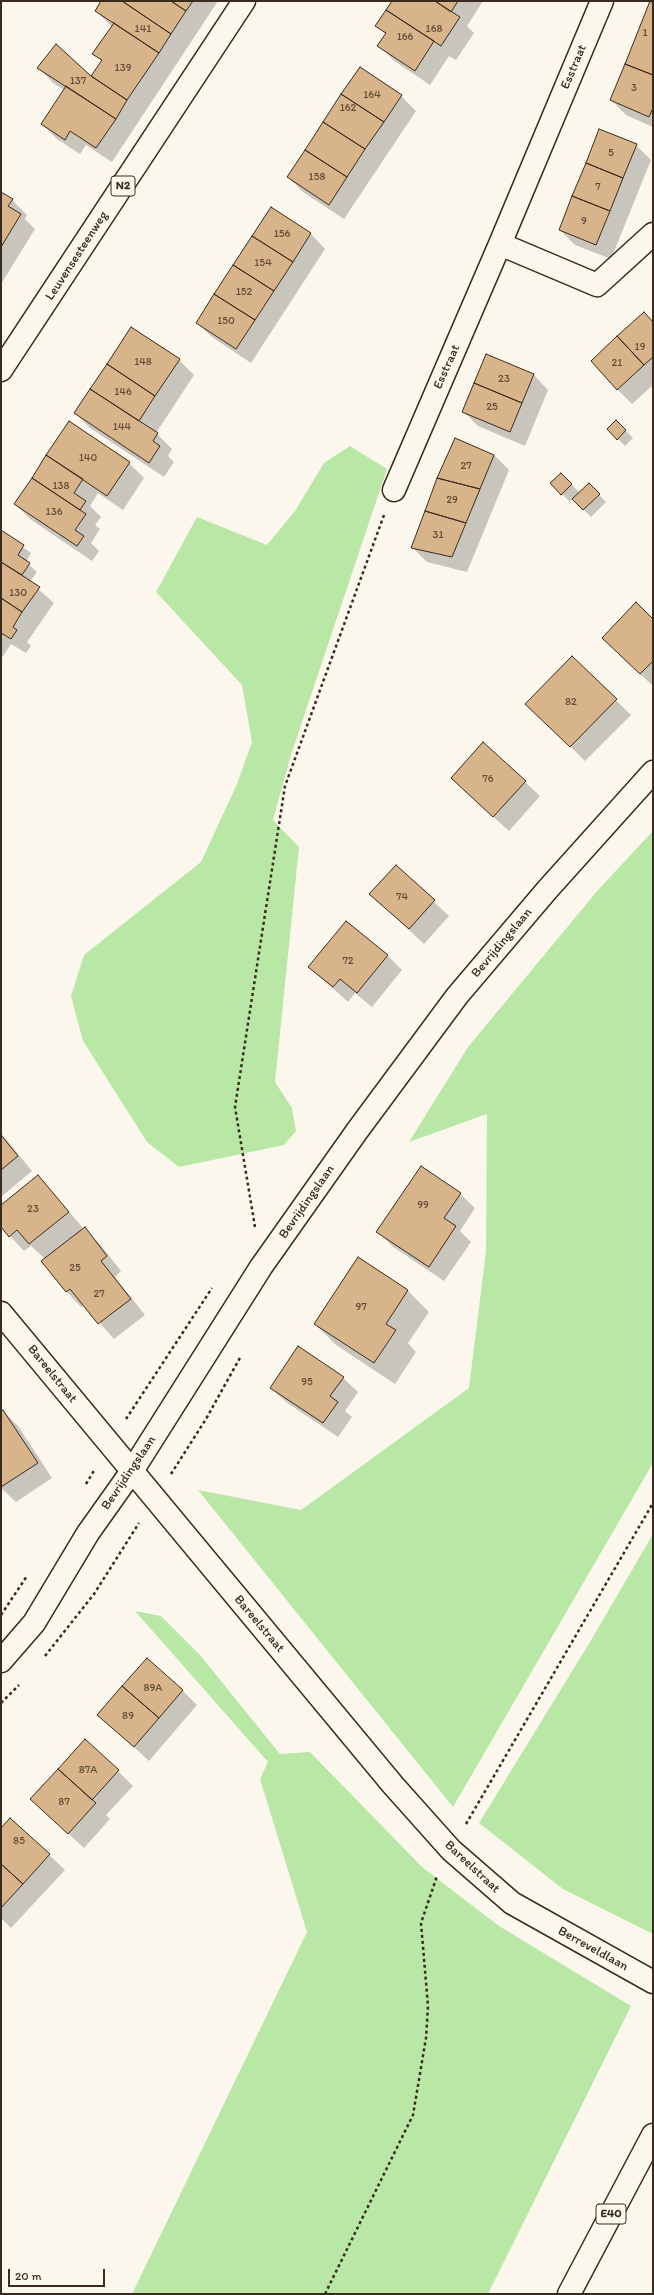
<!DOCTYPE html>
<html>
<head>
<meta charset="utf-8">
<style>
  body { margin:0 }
  #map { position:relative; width:654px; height:2295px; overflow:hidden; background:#fbf7ec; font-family:Itim,sans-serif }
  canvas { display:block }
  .frame { position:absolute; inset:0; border:2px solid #3b2a1e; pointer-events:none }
  .scale { position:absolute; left:8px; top:2269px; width:97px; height:18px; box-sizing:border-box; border:2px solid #3b2a1e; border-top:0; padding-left:5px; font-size:12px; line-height:14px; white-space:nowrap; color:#3b2a1e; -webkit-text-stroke:3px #fbf7ec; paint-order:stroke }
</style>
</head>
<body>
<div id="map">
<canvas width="654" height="2295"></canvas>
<div class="frame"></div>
<div class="scale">20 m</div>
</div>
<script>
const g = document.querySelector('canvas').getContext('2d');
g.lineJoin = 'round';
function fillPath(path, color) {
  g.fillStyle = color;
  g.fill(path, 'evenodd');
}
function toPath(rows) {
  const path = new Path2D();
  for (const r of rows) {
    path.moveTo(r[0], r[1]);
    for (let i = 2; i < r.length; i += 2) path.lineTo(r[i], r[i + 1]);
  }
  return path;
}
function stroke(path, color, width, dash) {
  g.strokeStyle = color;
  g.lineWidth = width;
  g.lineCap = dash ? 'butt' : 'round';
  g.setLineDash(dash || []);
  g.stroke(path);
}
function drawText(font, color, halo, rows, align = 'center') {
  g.font = font + ' Itim,sans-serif';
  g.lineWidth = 3;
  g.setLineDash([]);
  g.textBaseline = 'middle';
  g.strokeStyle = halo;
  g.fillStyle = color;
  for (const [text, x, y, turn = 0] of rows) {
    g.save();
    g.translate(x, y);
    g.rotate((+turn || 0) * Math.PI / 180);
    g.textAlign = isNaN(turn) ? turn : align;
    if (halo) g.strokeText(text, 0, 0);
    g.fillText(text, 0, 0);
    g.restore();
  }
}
fillPath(toPath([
  [350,446,387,469,291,755,273,820,299,847,275,1082,292,1108,296,1131,284,1145,179,1167,147,1142,83,1041,71,996,84,955,201,862,237,784,252,742,242,685,156,592,197,517,267,545,295,511,324,463],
  [653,831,653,1463,453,1807,198,1490,301,1510,469,1388,486,1251,487,1114,409,1142,468,1047,598,890],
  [653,1534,653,1934,563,1889,479,1823,590,1642],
  [135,1611,161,1616,200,1655,280,1754,310,1752,422,1867,499,1926,631,2006,488,2294,132,2294,307,1932,260,1779,268,1762]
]), '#b9e8a6');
fillPath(toPath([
  [103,1,218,1,112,162,86,145,80,154,57,139,42,124,64,90,53,83,39,68,92,77,102,62,94,54,112,27,96,11],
  [393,1,483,1,467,26,474,33,456,60,449,56,430,85,393,60,379,45,386,35,377,26],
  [651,1,653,3,653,127,626,115,611,100],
  [401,96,416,111,344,219,303,192,288,177],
  [636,145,651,160,611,259,575,245,560,230],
  [1,193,12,200,27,215,25,219,35,229,1,284],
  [271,208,311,234,325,249,251,363,212,337,197,323],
  [653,323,653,385,632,404,617,389],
  [487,356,534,375,548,390,525,446,478,426,463,411],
  [179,360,194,375,156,433,172,449,168,456,174,462,164,477,90,428,75,413],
  [616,421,633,438,625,446,608,429],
  [456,439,494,455,509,470,467,572,427,562,412,547],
  [129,463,144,478,123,510,98,493,90,506,101,517,95,525,100,529,91,543,99,551,92,561,30,519,15,504],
  [561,474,580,493,589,484,606,502,591,517,573,498,570,502,551,483],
  [1,531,31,553,26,562,37,572,30,582,54,603,27,642,31,646,26,653,11,644,1,659],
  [653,620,653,686,618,653],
  [572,657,631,715,585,761,542,719],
  [525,782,540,796,509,831,467,793],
  [396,866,449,916,424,944,371,894],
  [387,955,402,970,372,1007,355,993,348,1002,309,967],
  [1,1133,32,1171,1,1197],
  [38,1176,84,1229,99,1243,121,1271,115,1277,145,1315,114,1339,84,1305,81,1307,67,1292,43,1261,45,1259,31,1246,24,1251,1,1226,1,1206],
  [460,1194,475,1208,460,1231,471,1242,444,1281,392,1246,378,1231],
  [358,1258,408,1291,429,1312,408,1343,416,1352,395,1384,336,1345,315,1324],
  [343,1378,358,1392,345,1411,352,1417,338,1437,286,1402,271,1388],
  [3,1411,18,1426,52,1478,16,1502,1,1488],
  [182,1690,197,1705,149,1761,98,1714],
  [118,1771,133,1786,106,1815,110,1819,84,1848,47,1814],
  [11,1819,65,1870,11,1928,1,1918,1,1830]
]), '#0003');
const building = toPath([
  [101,1,122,1,171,34,159,53,95,11,101,1],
  [122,1,171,1,186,11,171,34,122,1],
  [171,1,193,1,186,11,171,1],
  [392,1,435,1,460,17,441,46,386,10,392,1],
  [435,1,458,1,451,12,435,1],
  [650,1,653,3,653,75,625,64,650,1],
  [386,10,434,41,415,71,377,46,386,33,375,26,386,10],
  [114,23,159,53,127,100,91,76,102,60,92,54,114,23],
  [56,44,91,76,127,100,116,119,37,68,56,44],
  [625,64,653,75,653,108,649,117,610,100,625,64],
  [360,67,402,95,384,122,341,94,360,67],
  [66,86,116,119,96,148,70,131,65,140,41,124,66,86],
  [341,94,384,122,365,149,323,122,341,94],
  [323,122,365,149,347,177,305,150,323,122],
  [599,129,637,144,623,178,586,163,599,129],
  [305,150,347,177,329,205,287,177,305,150],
  [586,163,623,178,610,211,572,196,586,163],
  [1,192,13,199,8,206,21,214,1,247,1,192],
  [572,196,610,211,596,245,559,230,572,196],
  [271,207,311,233,293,262,252,236,271,207],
  [252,236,293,262,274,291,233,265,252,236],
  [233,265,274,291,255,320,214,294,233,265],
  [214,294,255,320,236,349,196,323,214,294],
  [644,312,653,322,653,357,644,365,617,336,644,312],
  [131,327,180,359,155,396,107,364,131,327],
  [617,336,644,365,617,390,591,361,617,336],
  [486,354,534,374,522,403,474,383,486,354],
  [107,364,155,396,139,421,90,389,107,364],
  [474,383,522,403,510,432,462,412,474,383],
  [90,389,158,433,153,441,160,446,149,463,74,413,90,389],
  [616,420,626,430,617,440,607,429,616,420],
  [69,421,130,462,107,496,46,455,69,421],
  [455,438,494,455,480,489,437,478,455,438],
  [46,455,83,479,74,493,86,501,80,510,32,478,46,455],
  [561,473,572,484,561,495,550,483,561,473],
  [32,478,86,514,75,530,84,536,77,546,14,504,32,478],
  [437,478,480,489,466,523,425,511,437,478],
  [589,483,600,494,583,510,572,499,589,483],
  [425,511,466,523,452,557,411,548,425,511],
  [1,530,24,545,18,555,30,563,22,575,1,562,1,530],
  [1,562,40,587,22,612,1,598,1,562],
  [1,598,22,612,13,627,17,630,11,639,1,633,1,598],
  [636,602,653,619,653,661,640,674,602,638,636,602],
  [572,656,617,699,570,747,525,704,572,656],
  [483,742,526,781,493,817,451,778,483,742],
  [396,865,435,900,409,929,369,894,396,865],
  [346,921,388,955,357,993,340,979,333,987,308,967,346,921],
  [1,1135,18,1156,1,1170,1,1135],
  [421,1166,461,1193,444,1218,456,1226,429,1267,376,1232,421,1166],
  [38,1175,69,1212,29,1244,17,1230,9,1237,1,1227,1,1205,38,1175],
  [85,1227,107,1256,101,1261,131,1299,98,1324,70,1289,66,1292,41,1261,85,1227],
  [358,1257,408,1290,386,1324,396,1330,374,1363,314,1324,358,1257],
  [298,1346,344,1377,330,1396,338,1402,323,1423,270,1388,298,1346],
  [3,1410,38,1463,1,1487,1,1411,3,1410],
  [147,1658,183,1690,159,1718,122,1686,147,1658],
  [122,1686,159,1718,134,1747,97,1715,122,1686],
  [85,1739,119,1770,92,1800,58,1769,85,1739],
  [58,1769,96,1803,68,1834,30,1799,58,1769],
  [10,1818,50,1854,23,1884,1,1864,1,1828,10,1818],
  [1,1864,23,1884,1,1908,1,1864]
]);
fillPath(building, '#d7b489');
stroke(building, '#3b2a1e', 1);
const street = toPath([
  [500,244,597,285,653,234],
  [394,490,500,244,602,1],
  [1,1313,393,1785,451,1850,512,1903,653,1982]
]);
const secondary = toPath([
  [1,1661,34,1623,88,1533,132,1471,261,1267,357,1131,457,996,547,890,653,772]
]);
const primary = toPath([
  [1,370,244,1]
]);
const highway = toPath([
  [569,2294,653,2135]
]);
stroke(street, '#3b2a1e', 25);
stroke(secondary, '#3b2a1e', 25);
stroke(primary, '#3b2a1e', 25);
stroke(highway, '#3b2a1e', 25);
stroke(toPath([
  [255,1227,235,1107,285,786,384,515],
  [126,1419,212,1288],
  [171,1474,206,1419,241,1356],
  [86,1484,95,1469],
  [1,1615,27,1576],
  [45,1656,94,1594,139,1523],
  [1,1703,19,1685],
  [466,1824,653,1503],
  [325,2294,413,2115,426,2038,428,2006,421,1923,437,1876]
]), '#3b2a1e', 2.5, [3, 3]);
stroke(street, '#fbf7ec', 22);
stroke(secondary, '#fbf7ec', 22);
stroke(primary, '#fbf7ec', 22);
stroke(highway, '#fbf7ec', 22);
drawText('11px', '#624c39', null, [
  ["141",143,29],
  ["168",434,29],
  ["1",645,33],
  ["166",405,37],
  ["139",123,68],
  ["137",78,81],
  ["3",634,88],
  ["164",372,95],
  ["162",348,108],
  ["5",611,153],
  ["158",317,177],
  ["7",598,187],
  ["9",584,221],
  ["156",282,234],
  ["154",263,263],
  ["152",244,292],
  ["150",226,321],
  ["19",640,347],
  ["148",143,362],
  ["21",617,363],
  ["23",504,379],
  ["146",123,392],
  ["25",492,407],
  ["144",122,427],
  ["140",88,458],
  ["27",466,466],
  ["138",61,486],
  ["29",452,500],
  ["136",54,512],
  ["31",438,535],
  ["130",18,593],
  ["82",571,702],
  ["76",488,779],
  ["74",402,897],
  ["72",348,961],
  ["99",423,1205],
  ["23",33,1209],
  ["25",75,1268],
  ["27",99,1294],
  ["97",361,1307],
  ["95",307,1382],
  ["89A",153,1688],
  ["89",128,1716],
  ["87A",88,1770],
  ["87",64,1802],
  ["85",19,1841]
]);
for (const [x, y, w] of [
  [123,186,24],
  [611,2214,30]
]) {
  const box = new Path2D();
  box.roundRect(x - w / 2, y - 10, w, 20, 3);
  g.fillStyle = '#fbf7ec';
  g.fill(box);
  stroke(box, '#3b2a1e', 1);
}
drawText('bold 12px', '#3b2a1e', null, [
  ["N2",123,186],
  ["E40",611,2214]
]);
drawText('13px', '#3b2a1e', '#fbf7ec', [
  ["Esstraat",574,67,-67],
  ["Leuvensesteenweg",77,256,-57],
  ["Esstraat",447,367,-66],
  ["Bevrijdingslaan",502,943,-50],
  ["Bevrijdingslaan",307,1202,-55],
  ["Bareelstraat",52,1374,51],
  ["Bevrijdingslaan",129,1473,-56],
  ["Bareelstraat",259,1624,50],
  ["Bareelstraat",472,1867,43],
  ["Berreveldlaan",593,1949,29]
]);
</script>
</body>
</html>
